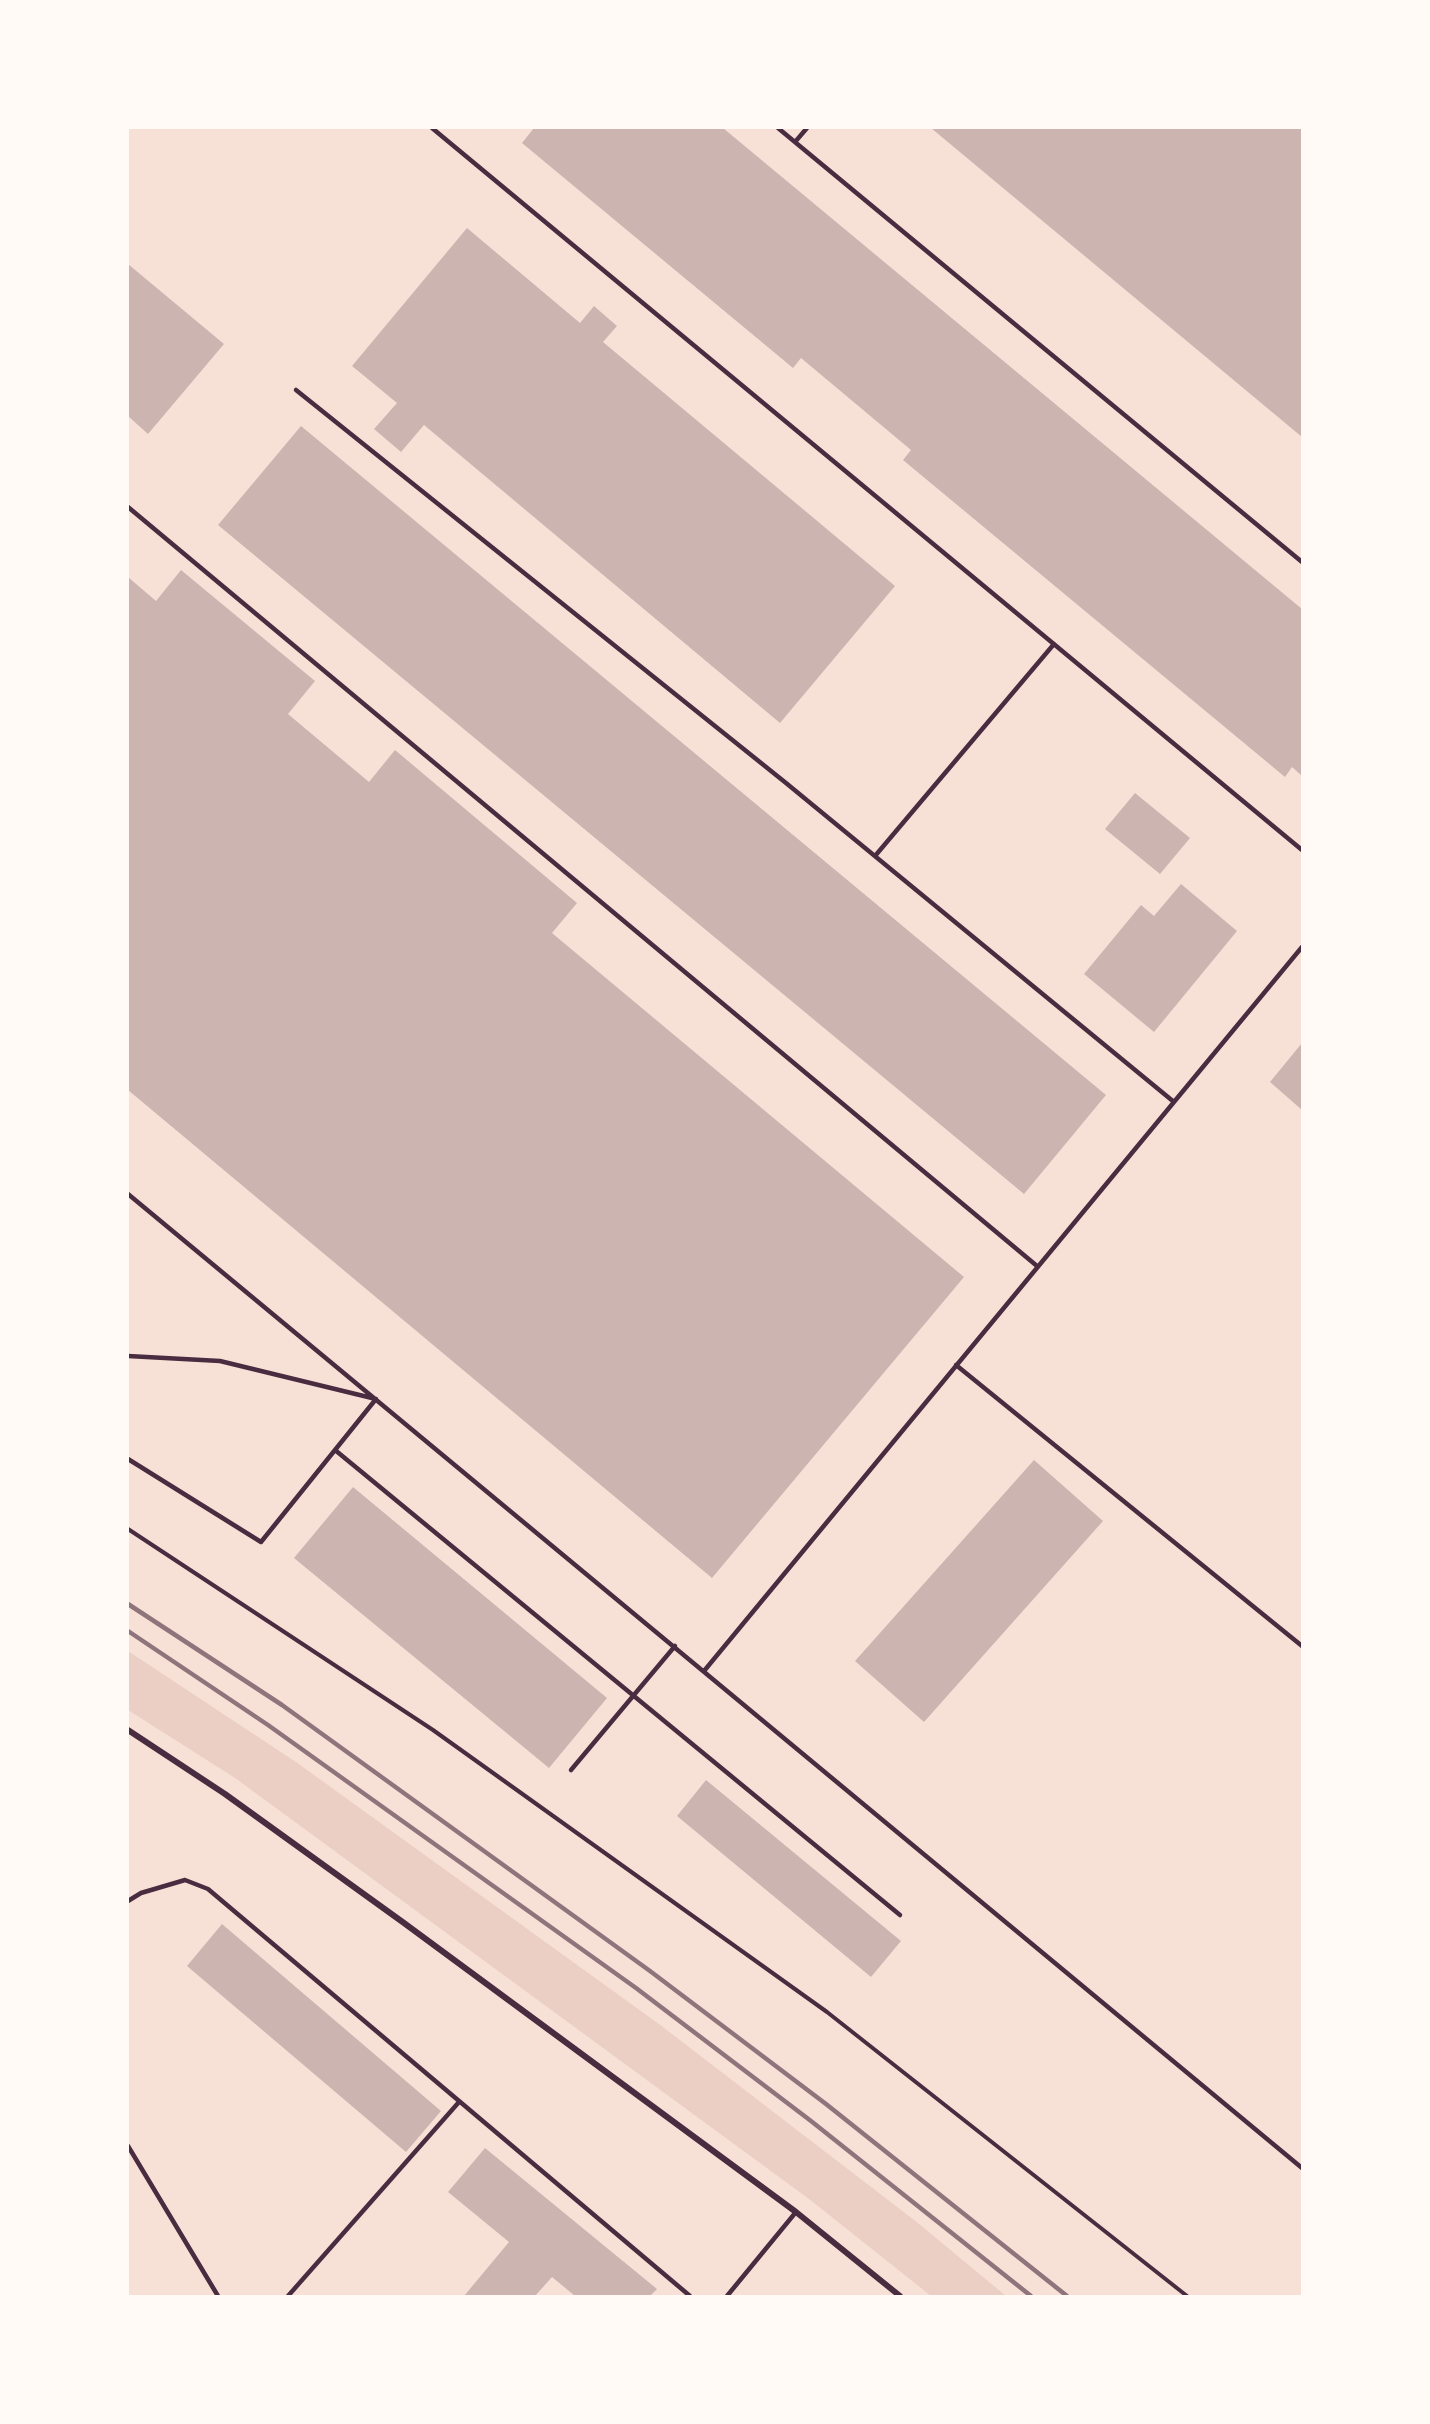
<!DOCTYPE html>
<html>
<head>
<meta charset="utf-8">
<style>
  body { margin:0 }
  #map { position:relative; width:1430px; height:2424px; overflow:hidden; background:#f7e1d7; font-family:"Work Sans",sans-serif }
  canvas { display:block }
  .frame { position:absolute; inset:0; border:129px solid #fffaf5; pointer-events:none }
</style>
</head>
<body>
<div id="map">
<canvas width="1430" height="2424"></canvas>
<div class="frame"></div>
</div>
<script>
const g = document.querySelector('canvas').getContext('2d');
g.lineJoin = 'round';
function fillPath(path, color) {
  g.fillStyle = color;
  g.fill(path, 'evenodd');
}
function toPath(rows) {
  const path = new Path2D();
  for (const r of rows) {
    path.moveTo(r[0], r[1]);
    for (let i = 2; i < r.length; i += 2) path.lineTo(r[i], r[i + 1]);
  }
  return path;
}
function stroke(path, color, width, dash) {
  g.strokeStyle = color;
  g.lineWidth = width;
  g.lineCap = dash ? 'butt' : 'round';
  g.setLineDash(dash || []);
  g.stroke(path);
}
fillPath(toPath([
  [128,1651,296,1762,659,2024,918,2223,1006,2296,931,2296,809,2199,235,1778,128,1710]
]), '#ebcfc5');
fillPath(toPath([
  [534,128,723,128,1302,609,1302,776,1292,767,1285,777,903,460,911,450,801,358,793,368,522,143],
  [931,128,1302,128,1302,437],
  [467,228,580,323,594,306,617,326,603,342,895,586,780,723,424,425,401,452,374,429,397,403,352,366],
  [128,264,224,344,148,434,128,416],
  [301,426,1106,1095,1024,1194,218,525],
  [181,570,315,681,288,714,369,782,395,750,577,903,552,933,964,1277,712,1578,128,1090,128,577,156,601],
  [1135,793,1190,838,1160,874,1105,829],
  [1181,884,1237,931,1154,1032,1084,974,1141,905,1154,916],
  [1302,1043,1302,1110,1270,1082],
  [1034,1460,1103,1521,924,1722,855,1661],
  [353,1487,607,1698,549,1768,294,1558],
  [706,1780,901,1941,871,1977,677,1816],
  [222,1924,441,2111,406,2152,187,1966],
  [485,2148,657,2289,650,2296,575,2296,552,2277,535,2296,464,2296,509,2242,448,2192]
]), '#ccb4b1');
stroke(toPath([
  [128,1529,433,1730,827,2012,1187,2296]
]), '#4a2c40', 4);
stroke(toPath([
  [432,128,1302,850],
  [778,128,1302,562],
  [795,142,807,128],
  [296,390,786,783,1174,1102],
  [128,507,1037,1266],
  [875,856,1054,644],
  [128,1194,1302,2168],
  [128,1356,220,1361,376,1399,261,1542,128,1459],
  [956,1365,1302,1646],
  [335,1450,900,1915],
  [704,1671,1302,947],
  [571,1770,675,1646],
  [128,1901,141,1893,185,1880,208,1889,690,2296],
  [128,2146,218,2296],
  [288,2296,459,2102],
  [727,2296,796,2212]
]), '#4a2c40', 4.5);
stroke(toPath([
  [128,1730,225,1794,404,1923,796,2212,900,2296]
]), '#4a2c40', 6);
stroke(toPath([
  [128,1604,282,1705,650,1971,826,2104,1067,2296],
  [128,1631,268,1725,636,1988,811,2121,1031,2296]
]), '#8f747c', 4.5);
</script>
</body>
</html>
